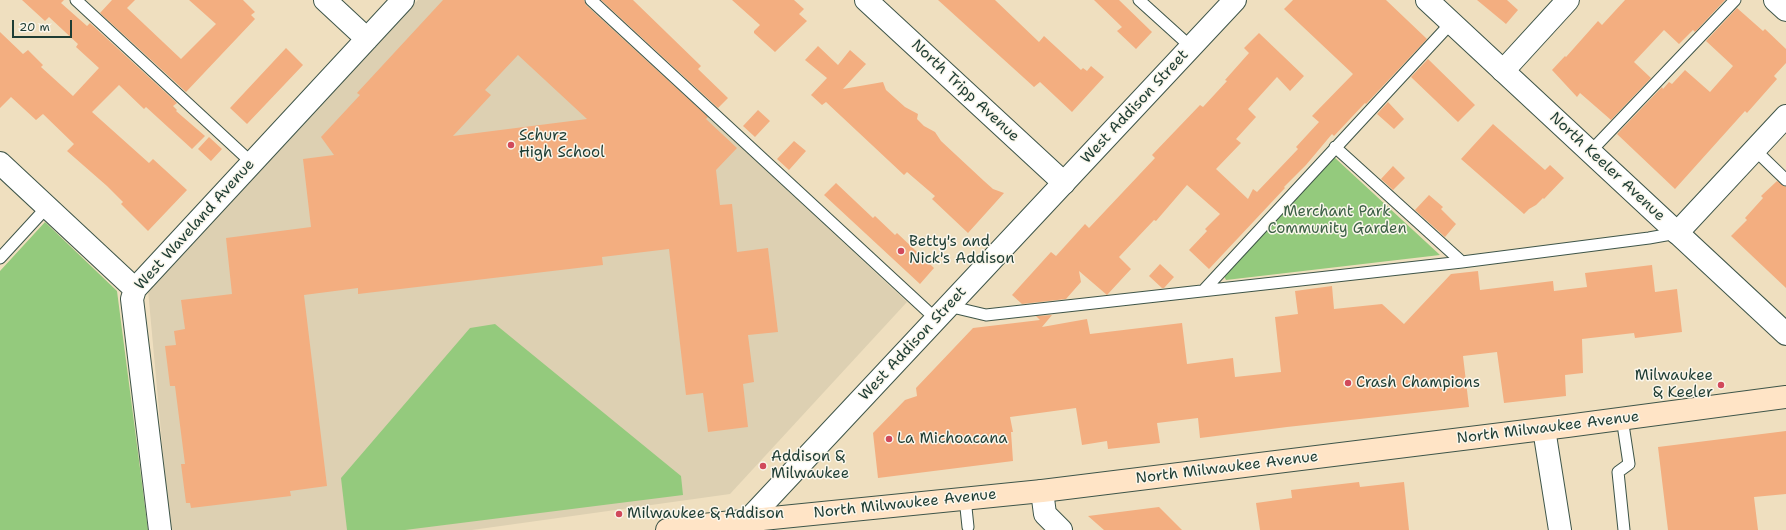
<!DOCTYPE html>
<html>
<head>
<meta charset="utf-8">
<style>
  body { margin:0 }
  #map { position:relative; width:1786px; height:530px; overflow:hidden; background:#efdfbf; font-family:"Shantell Sans",sans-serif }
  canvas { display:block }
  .scale { position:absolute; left:12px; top:20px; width:60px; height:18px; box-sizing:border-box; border:2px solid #1f3d34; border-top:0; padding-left:5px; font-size:12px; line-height:14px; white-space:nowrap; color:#1f3d34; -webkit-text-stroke:3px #fbf7ec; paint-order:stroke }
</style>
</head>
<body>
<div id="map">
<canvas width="1786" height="530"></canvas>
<div class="scale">20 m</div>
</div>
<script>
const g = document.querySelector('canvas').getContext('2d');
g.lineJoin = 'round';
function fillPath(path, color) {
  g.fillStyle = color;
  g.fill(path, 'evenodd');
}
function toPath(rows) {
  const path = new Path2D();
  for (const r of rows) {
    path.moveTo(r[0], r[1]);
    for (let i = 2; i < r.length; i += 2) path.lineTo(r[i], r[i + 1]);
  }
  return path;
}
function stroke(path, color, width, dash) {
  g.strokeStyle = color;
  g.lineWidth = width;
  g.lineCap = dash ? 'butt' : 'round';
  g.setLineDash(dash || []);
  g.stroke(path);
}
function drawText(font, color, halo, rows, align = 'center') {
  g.font = font + ' "Shantell Sans",sans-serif';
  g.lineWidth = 3;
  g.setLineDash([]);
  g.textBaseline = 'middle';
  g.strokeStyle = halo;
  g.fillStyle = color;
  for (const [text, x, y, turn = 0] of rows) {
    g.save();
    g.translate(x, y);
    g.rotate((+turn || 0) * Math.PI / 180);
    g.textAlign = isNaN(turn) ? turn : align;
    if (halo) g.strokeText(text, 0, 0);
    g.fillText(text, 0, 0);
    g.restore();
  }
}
fillPath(toPath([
  [418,0,583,0,907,302,730,494,472,530,170,530,148,290]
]), '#ddd0b2');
fillPath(toPath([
  [1334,157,1440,255,1226,280,1224,276],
  [45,222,117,291,148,530,0,530,0,271],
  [495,324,681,476,683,495,405,530,347,530,341,478,470,328]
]), '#94ca7d');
fillPath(toPath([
  [22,0,64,0,61,3,87,26,90,23,177,103,173,106,177,110,176,111,205,136,192,149,146,107,144,109,119,85,92,112,149,163,153,159,187,190,148,231,121,204,123,202,107,186,67,151,74,144,43,114,36,120,11,97,0,108,0,32,23,54,28,50,43,65,41,67,73,96,99,68,76,47,78,44,49,17,45,21],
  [112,0,135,0,127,8,181,59,216,24,189,0,243,0,255,12,251,15,255,19,186,92,100,13],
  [443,0,584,0,586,5,708,117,706,119,737,148,716,170,720,205,732,204,737,252,768,248,778,332,748,335,754,382,743,384,748,427,708,432,703,393,686,395,669,249,602,257,603,265,358,294,358,288,304,295,327,486,290,491,291,496,191,508,190,503,186,503,181,464,185,464,175,386,170,386,165,346,176,345,174,331,185,329,181,300,232,294,226,238,311,227,303,159,334,155,321,137,360,95,357,93],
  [518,55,587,119,453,136,491,95,485,90],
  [601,0,633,0,701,66,698,69,728,98,718,108],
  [732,0,794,0,804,9,799,14,807,21,775,52,754,33,754,31,760,25],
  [938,0,995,0,1039,42,1044,36,1081,70,1083,68,1087,71,1091,66,1104,77,1072,112,1040,82,1034,87],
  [1094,0,1119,0,1152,32,1136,49,1117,31,1122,27],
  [1293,0,1386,0,1427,39,1366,104,1365,103,1334,136,1332,134,1306,165,1284,187,1285,188,1209,269,1189,250,1207,231,1205,229,1220,214,1187,185,1156,221,1154,220,1119,257,1131,269,1107,295,1079,271,1081,282,1066,299,1022,304,1012,295,1051,252,1056,256,1085,224,1089,228,1155,158,1152,155,1200,105,1203,107,1227,81,1225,80,1249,53,1244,48,1259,33,1304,76,1290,91,1277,77,1248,109,1256,117,1236,139,1241,143,1216,169,1248,199,1253,189,1257,192,1298,149,1296,147,1319,122,1312,116,1353,74,1284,9],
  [1477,0,1507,0,1518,10,1506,24],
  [1625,0,1725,0,1695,32,1693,30,1679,44,1664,30,1634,62,1651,78,1611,120,1580,93,1577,97,1552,70,1565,56,1566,57,1598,21,1602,25],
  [1737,8,1763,31,1765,29,1786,49,1786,63,1774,76,1777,79,1747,113,1745,111,1675,189,1617,134,1662,87,1663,89,1669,82,1672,84,1685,70,1710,92,1733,66,1706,41],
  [818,46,838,65,850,50,866,64,843,89,883,82,886,90,905,107,918,114,917,119,924,126,935,132,941,141,984,181,993,189,1004,193,968,233,932,199,935,196,907,172,904,175,826,102,822,105,811,95,827,78,805,60],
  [286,48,303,65,247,124,230,108],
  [1428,59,1475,105,1458,122,1411,77],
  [1388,102,1404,119,1394,129,1377,114],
  [758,110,770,121,755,137,743,126],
  [1493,124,1545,170,1550,165,1564,178,1544,199,1543,198,1536,205,1529,209,1524,214,1461,159],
  [209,137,222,149,211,161,198,149],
  [794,141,806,151,789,170,777,159],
  [1393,166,1405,178,1393,190,1381,179],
  [1777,181,1786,187,1786,288,1731,236,1747,220,1745,218,1763,198,1761,196],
  [836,183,873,218,875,216,895,235,897,233,934,268,920,284,824,195],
  [1429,195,1443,207,1441,209,1456,224,1445,237,1415,210],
  [1160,264,1174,277,1164,288,1162,288,1149,276],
  [1652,265,1655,292,1677,289,1682,332,1635,338,1634,333,1582,339,1583,373,1565,375,1566,396,1504,403,1497,352,1463,356,1469,407,1287,427,1200,438,1198,418,1157,423,1160,443,1108,449,1107,441,1082,445,1076,408,1010,417,1013,432,1011,432,1013,461,878,478,873,433,905,400,917,396,916,388,973,328,1040,320,1036,316,1052,315,1042,327,1087,319,1090,334,1182,323,1187,364,1233,358,1235,377,1281,372,1275,317,1298,314,1295,291,1332,286,1334,309,1382,304,1404,324,1451,274,1478,271,1480,290,1553,281,1554,291,1587,287,1585,273],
  [1786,431,1786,494,1754,497,1758,530,1668,530,1658,447],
  [1359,482,1360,487,1404,482,1409,530,1260,530,1256,503,1292,498,1291,490],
  [1159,507,1182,530,1104,530,1088,516]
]), '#f3ae80');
const service = toPath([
  [76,0,252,163],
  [591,0,936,319],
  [1139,0,1191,47],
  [1335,147,1462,262],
  [1755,150,1786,180],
  [1590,152,1735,0],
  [0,258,47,207],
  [1203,291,1452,22],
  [948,306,986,315,1462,262,1649,238,1677,233],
  [1622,418,1629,464,1618,472,1624,530],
  [965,498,968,527]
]);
const minor = toPath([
  [325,0,367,39],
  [866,0,1064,183],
  [1775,0,1786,10],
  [1503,71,1568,0],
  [0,163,135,289],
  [1677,233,1786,116],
  [1544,429,1560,530],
  [1042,491,1045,514,1061,530],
  [160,530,132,299,135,289,403,0]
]);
const tertiary = toPath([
  [1427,0,1786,334],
  [748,520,1235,0]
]);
const secondary = toPath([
  [667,530,703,525,1042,491,1567,426,1786,397]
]);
stroke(service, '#3e5549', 13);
stroke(minor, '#3e5549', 24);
stroke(tertiary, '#3e5549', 24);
stroke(secondary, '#3e5549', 24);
stroke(service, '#fff', 11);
stroke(minor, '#fff', 22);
stroke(tertiary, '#fff', 22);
stroke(secondary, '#ffe4c6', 22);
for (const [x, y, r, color] of [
  [511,145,4,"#d1495b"],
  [901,251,4,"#d1495b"],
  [1348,383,4,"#d1495b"],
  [1721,385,4,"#d1495b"],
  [889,439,4,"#d1495b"],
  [763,466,4,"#d1495b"],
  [619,514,4,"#d1495b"]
]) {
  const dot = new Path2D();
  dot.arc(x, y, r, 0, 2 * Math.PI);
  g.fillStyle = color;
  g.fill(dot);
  stroke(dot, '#fbf7ec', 1.5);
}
drawText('15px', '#1f3d34', '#fbf7ec', [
  ["North Tripp Avenue",965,91,43],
  ["West Addison Street",1135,107,-47],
  ["North Keeler Avenue",1607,167,43],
  ["West Waveland Avenue",195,225,-48],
  ["West Addison Street",913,344,-47],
  ["North Milwaukee Avenue",1548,428,-7],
  ["North Milwaukee Avenue",1227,468,-7],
  ["North Milwaukee Avenue",905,504,-6]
]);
drawText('15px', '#1f3d34', '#fbf7ec', [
  ["Schurz",519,136],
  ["High School",519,153],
  ["Betty's and",909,242],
  ["Nick's Addison",909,259],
  ["Milwaukee",1713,376,"right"],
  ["& Keeler",1713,393,"right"],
  ["Crash Champions",1356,383],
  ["La Michoacana",897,439],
  ["Addison &",771,457],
  ["Milwaukee",771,474],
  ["Milwaukee & Addison",627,514]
], 'left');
drawText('15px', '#3c6046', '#fbf7ec', [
  ["Merchant Park",1337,212],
  ["Community Garden",1337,229]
]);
</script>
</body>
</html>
